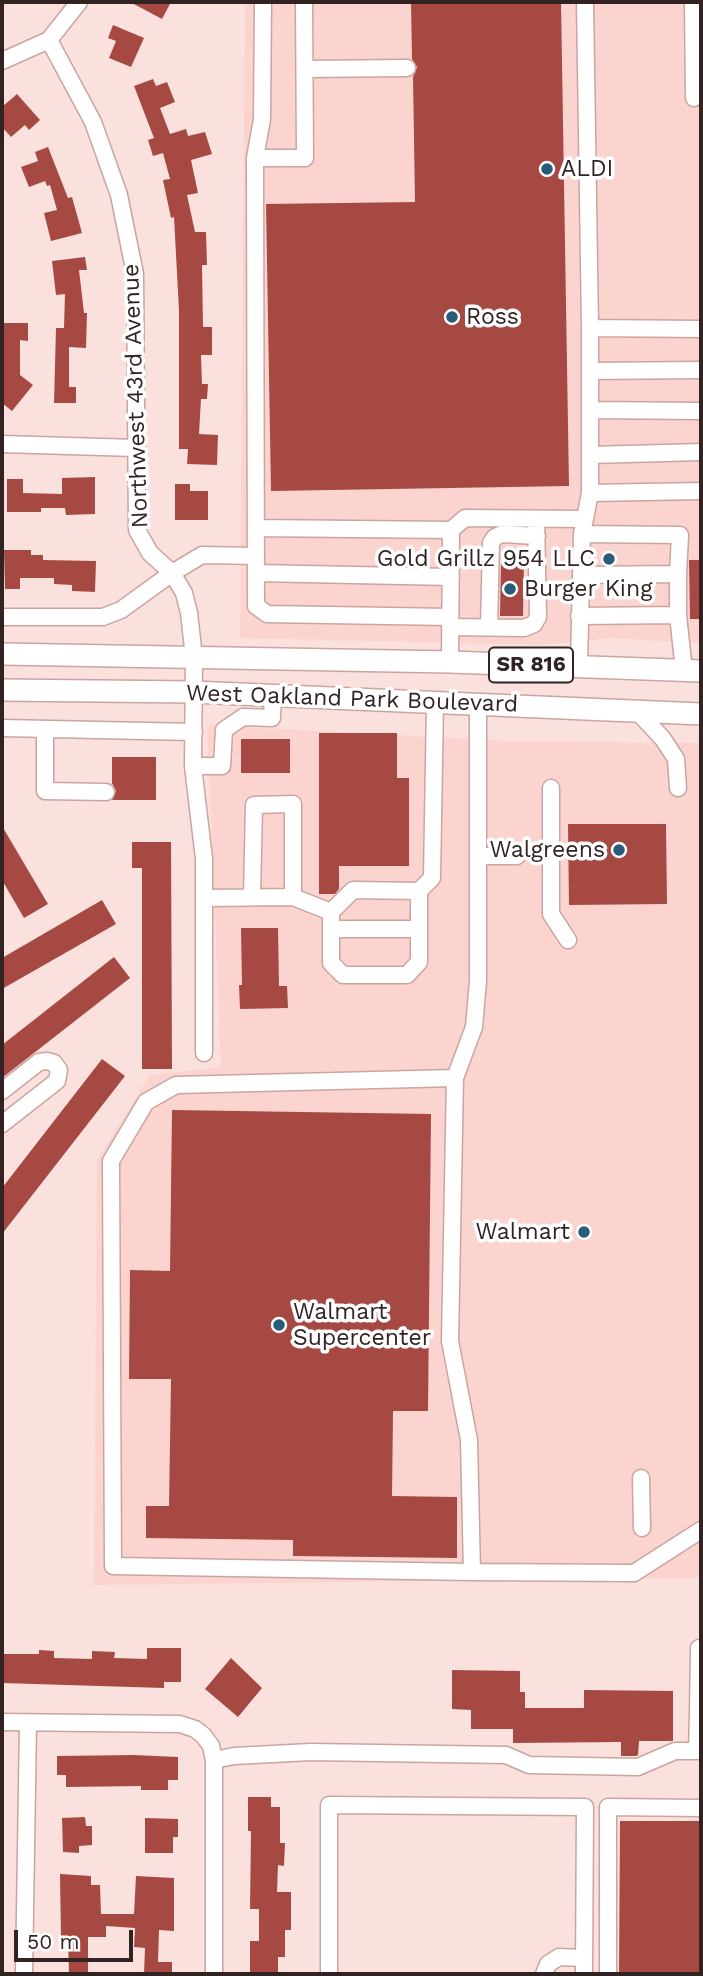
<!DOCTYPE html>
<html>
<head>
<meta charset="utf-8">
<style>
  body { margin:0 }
  #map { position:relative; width:703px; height:1976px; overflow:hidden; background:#fae1dd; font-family:"Work Sans",sans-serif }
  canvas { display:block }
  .frame { position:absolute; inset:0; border:4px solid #322322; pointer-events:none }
  .scale { position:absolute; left:14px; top:1930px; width:119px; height:32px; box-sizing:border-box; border:4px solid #322322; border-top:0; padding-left:9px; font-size:21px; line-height:24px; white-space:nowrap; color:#322322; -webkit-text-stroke:5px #fff; paint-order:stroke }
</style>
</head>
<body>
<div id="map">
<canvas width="703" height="1976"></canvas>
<div class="frame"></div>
<div class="scale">50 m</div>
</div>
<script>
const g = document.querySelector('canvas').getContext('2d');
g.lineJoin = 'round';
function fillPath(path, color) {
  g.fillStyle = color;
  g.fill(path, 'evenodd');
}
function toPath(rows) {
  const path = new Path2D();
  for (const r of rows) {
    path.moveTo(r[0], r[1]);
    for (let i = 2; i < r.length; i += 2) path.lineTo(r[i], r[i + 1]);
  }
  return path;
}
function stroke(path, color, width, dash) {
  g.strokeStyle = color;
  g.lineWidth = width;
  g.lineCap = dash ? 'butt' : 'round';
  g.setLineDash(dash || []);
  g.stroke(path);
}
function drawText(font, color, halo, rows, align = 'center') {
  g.font = font + ' "Work Sans",sans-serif';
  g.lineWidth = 7;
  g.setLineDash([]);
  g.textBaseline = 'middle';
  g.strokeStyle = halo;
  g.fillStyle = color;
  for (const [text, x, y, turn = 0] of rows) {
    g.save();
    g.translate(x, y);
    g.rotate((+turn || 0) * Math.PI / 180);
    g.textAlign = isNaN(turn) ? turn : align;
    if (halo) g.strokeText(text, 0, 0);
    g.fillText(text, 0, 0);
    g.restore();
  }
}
fillPath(toPath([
  [245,2,701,2,701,643,609,638,543,645,240,638],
  [207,725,506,741,701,743,701,1578,94,1585,97,1160,150,1075,221,1067]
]), '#fcd4cf');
fillPath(toPath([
  [130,2,171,2,162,19],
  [411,2,561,2,569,486,271,491,266,204,415,202,413,77,417,67,412,59],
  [113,25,144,38,131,67,109,58,116,41,108,38],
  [153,79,156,86,167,82,175,102,160,108,170,134,186,129,188,136,205,132,212,154,191,160,198,193,187,195,195,232,206,232,207,265,202,265,203,327,212,327,212,355,201,355,202,384,208,384,207,399,201,399,199,434,218,435,217,465,187,464,188,449,179,449,179,311,174,217,171,218,163,180,170,179,163,153,153,156,148,140,154,138,134,86],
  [17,94,40,120,29,130,25,125,11,137,2,127,2,107],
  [48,147,68,198,72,197,82,233,51,241,44,213,57,210,50,185,47,186,45,181,29,187,21,167,38,161,35,152],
  [85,257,87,270,79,270,84,313,87,313,86,348,69,347,69,387,76,387,76,403,54,403,56,328,64,328,65,294,56,295,52,261],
  [2,323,28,323,28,341,20,340,20,375,33,385,12,411,2,403],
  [95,477,95,514,66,515,65,508,41,508,41,512,7,512,7,479,23,479,23,493,62,494,62,478],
  [175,484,190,484,190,491,208,491,208,520,175,520],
  [4,550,31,550,31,555,43,555,43,560,96,561,95,592,72,591,72,585,54,584,54,578,20,578,20,589,5,589],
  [689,560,701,560,701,619,690,619],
  [501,562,524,563,523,616,500,616],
  [319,733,397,733,397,778,409,778,409,866,339,866,339,889,335,894,319,894],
  [241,739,290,739,290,773,241,773],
  [112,757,156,757,156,800,112,800,116,791,112,783],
  [568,824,666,824,667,904,569,905],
  [2,826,48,904,24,918,2,880],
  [132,842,171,842,172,1069,142,1069,142,868,132,868],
  [102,900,116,924,2,989,2,958],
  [241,928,278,928,279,986,287,986,288,1008,240,1009,239,985,242,985],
  [114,957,130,978,2,1078,2,1045],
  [102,1059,125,1076,2,1234,2,1188],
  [172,1110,431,1114,428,1411,393,1411,392,1496,457,1497,457,1558,293,1556,293,1540,146,1538,146,1506,169,1506,171,1379,129,1379,130,1270,170,1271],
  [147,1648,181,1648,181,1682,164,1682,164,1688,2,1683,2,1654,39,1654,39,1650,54,1651,54,1658,92,1659,92,1651,115,1652,114,1658,147,1659],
  [231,1658,262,1688,238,1717,205,1689],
  [452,1670,520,1671,520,1692,525,1692,525,1708,584,1708,584,1690,673,1691,673,1741,639,1741,638,1755,636,1756,621,1756,621,1742,513,1743,513,1729,471,1729,471,1710,452,1709],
  [133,1755,178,1757,178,1780,168,1780,168,1790,141,1790,141,1786,66,1787,66,1775,57,1775,57,1756],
  [248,1797,271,1797,271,1807,280,1807,280,1843,285,1843,284,1866,278,1865,277,1892,291,1892,291,1930,285,1930,285,1957,278,1957,278,1974,250,1974,250,1941,259,1941,259,1909,250,1909,251,1831,248,1831],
  [85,1817,86,1826,92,1826,92,1845,79,1846,79,1853,63,1852,62,1818],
  [145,1818,178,1819,178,1837,173,1837,173,1853,145,1853],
  [620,1821,701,1821,701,1974,619,1974],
  [60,1874,91,1876,91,1885,100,1885,101,1914,134,1914,136,1876,174,1878,174,1931,159,1930,158,1962,172,1962,172,1974,144,1974,145,1948,134,1947,135,1928,106,1926,106,1937,88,1937,88,1974,69,1974,68,1937,61,1937]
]), '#a74943');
const minor = toPath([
  [79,2,49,40,93,122,119,195,135,274,137,530,150,553,172,573,184,593,189,613,194,657,193,766,204,859,204,1053],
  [263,2,262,119,255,158,256,606,267,614,450,617],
  [585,2,590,328],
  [693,2,694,98],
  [2,61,49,40],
  [305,69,407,68],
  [255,158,305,158,304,2],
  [590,371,701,370],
  [590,410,701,411],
  [2,444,136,448],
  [590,455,701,452],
  [590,493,701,491],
  [256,528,451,530],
  [582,534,680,535,678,574],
  [256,573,451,577],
  [581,575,678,574,678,615],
  [579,616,678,615,684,671],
  [2,617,103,617,121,610,172,573,202,555,256,556],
  [450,627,524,628,534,624,538,617,536,519],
  [489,627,491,543,495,537,502,534,537,536],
  [450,662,451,530,465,518,584,519],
  [579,666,582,534,590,493,590,328,701,329],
  [637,711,663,739,676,759,678,788],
  [2,728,194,732],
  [45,729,45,791,106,792],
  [193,766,222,766,224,730,243,717,272,718,273,695],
  [551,788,551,914,568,940],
  [478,856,517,856],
  [419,891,432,878,435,703],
  [293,897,331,912,331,963,343,975,407,975,419,962,419,891,353,890,331,912],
  [204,898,293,897,293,804,254,805,252,897],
  [331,929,419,929],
  [455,1078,474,1027,478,981,478,705],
  [2,1091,39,1062,47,1061,54,1063,59,1070,57,1081,2,1124],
  [641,1478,642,1528],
  [472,1572,469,1440,450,1341,455,1078,176,1085,146,1102,111,1161,113,1566,472,1572,634,1573,701,1530],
  [699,1648,698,1712,701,1712],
  [698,1712,697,1751,701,1751],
  [2,1722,180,1724,195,1729,203,1735,211,1746,214,1760,214,1974],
  [214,1760,234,1756,311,1752,506,1755,529,1765,638,1767,675,1751,697,1751],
  [24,1974,28,1723],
  [329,1974,329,1805,585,1807,584,1974],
  [544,1974,548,1964,559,1957,584,1958],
  [608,1974,608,1807,701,1808]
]);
const major = toPath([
  [2,654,450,662,701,671],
  [2,690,193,692,701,714]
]);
stroke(minor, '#cba49f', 19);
stroke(major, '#cba49f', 24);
stroke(minor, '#fff', 16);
stroke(major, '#fff', 21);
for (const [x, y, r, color] of [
  [547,169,7,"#285c78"],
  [452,317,7,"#285c78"],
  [609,559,7,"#285c78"],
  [510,589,7,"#285c78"],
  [619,850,7,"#285c78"],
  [584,1232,7,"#285c78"],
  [279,1325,7,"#285c78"]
]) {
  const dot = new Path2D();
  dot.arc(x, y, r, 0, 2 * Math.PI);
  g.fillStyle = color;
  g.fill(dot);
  stroke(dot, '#fff', 2.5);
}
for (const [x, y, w] of [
  [531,665,84]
]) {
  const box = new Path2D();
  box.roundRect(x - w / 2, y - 17.5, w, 35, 5);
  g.fillStyle = '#fff';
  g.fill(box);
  stroke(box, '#322322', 2);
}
drawText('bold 21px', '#322322', null, [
  ["SR 816",531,665]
]);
drawText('23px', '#322322', '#fff', [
  ["ALDI",561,169],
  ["Ross",466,317],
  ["Gold Grillz 954 LLC",595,559,"right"],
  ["Burger King",524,589],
  ["Walgreens",605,850,"right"],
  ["Walmart",570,1232,"right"],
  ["Walmart",293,1312],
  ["Supercenter",293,1338]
], 'left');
drawText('23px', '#322322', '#fff', [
  ["Northwest 43rd Avenue",136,396,-92],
  ["West Oakland Park Boulevard",352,699,2]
]);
</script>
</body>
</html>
